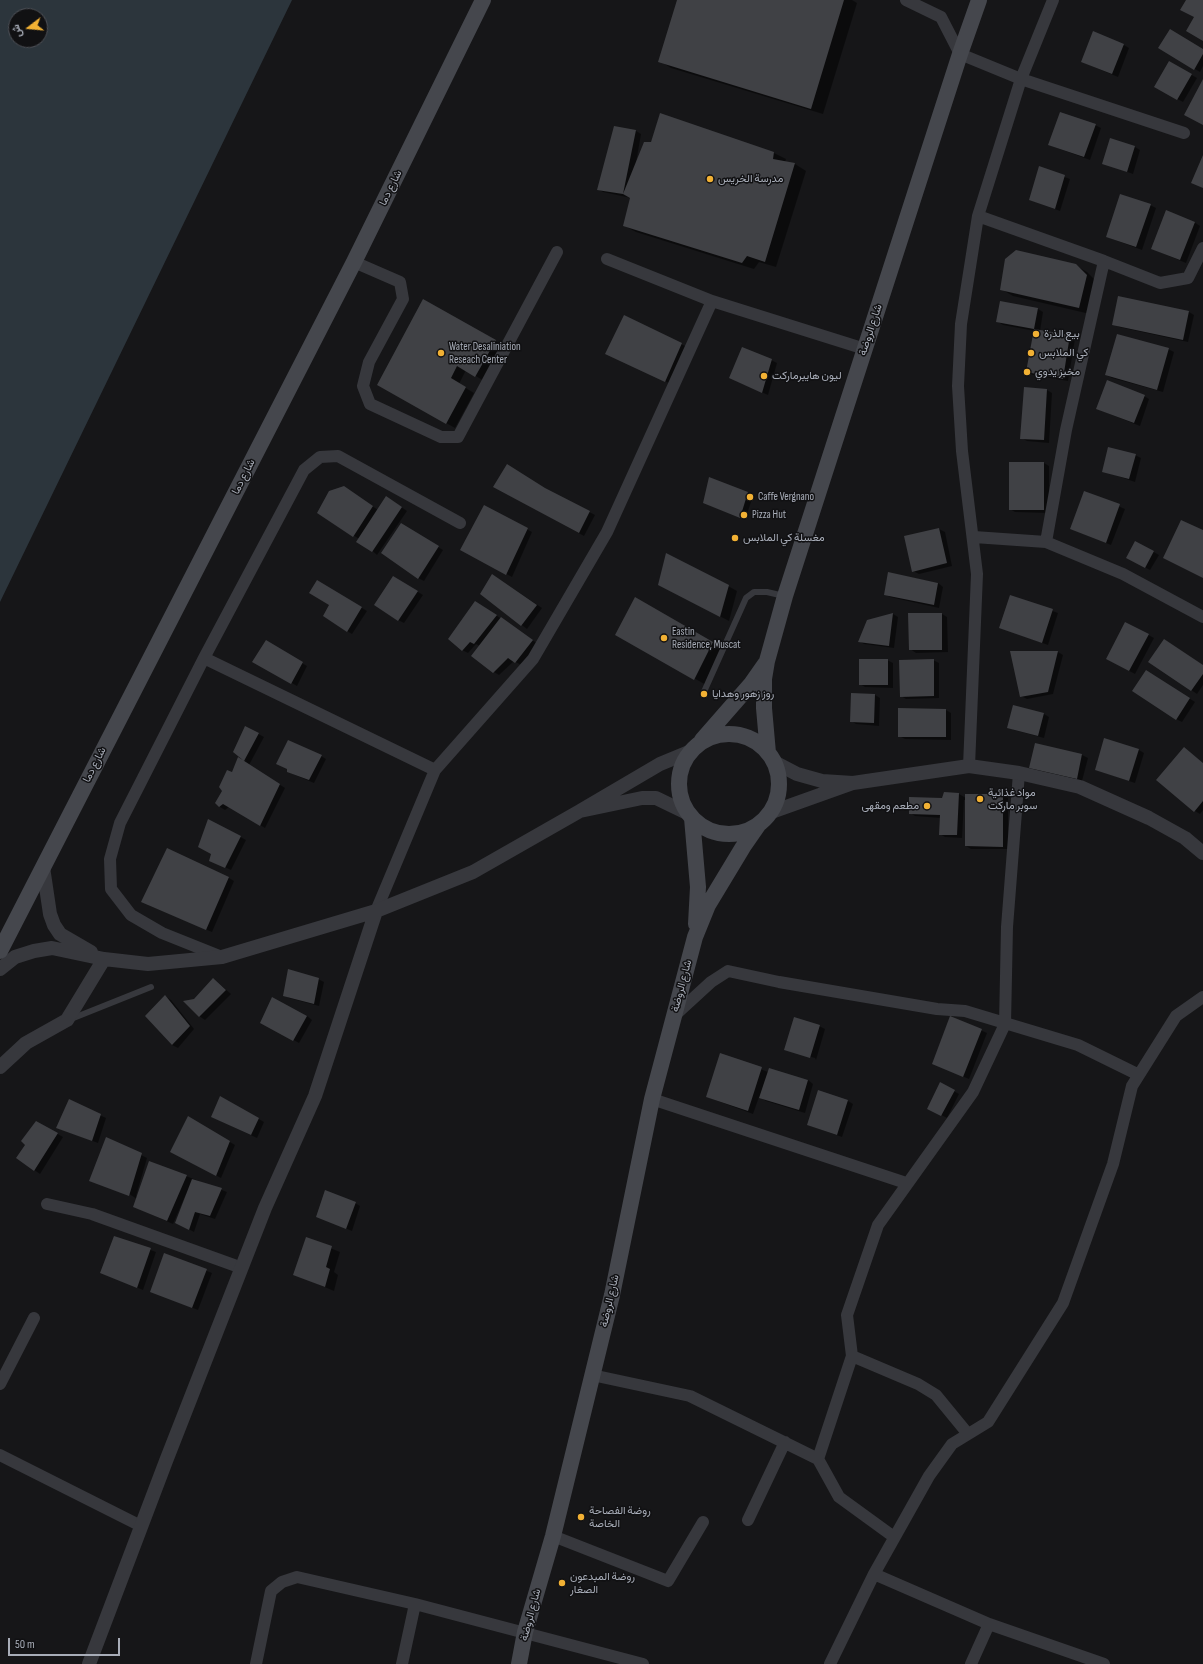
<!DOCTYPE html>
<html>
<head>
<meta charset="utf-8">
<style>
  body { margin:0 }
  #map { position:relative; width:1203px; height:1664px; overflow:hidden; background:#161618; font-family:"Sofia Sans Condensed",Vazirmatn,sans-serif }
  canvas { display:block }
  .north { position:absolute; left:8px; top:8px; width:40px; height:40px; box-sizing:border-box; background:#111113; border:1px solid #4d4f55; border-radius:50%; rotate:254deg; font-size:11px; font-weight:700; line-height:16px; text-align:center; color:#a8adb8 }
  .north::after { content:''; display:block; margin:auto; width:14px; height:18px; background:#f2b134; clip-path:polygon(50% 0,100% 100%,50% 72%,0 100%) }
  .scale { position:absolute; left:8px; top:1638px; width:112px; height:18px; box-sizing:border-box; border:2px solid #a8adb8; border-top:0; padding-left:5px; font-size:12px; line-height:14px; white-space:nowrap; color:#a8adb8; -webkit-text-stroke:3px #111113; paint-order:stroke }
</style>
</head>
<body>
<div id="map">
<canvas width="1203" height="1664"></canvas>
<div class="north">ش</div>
<div class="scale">50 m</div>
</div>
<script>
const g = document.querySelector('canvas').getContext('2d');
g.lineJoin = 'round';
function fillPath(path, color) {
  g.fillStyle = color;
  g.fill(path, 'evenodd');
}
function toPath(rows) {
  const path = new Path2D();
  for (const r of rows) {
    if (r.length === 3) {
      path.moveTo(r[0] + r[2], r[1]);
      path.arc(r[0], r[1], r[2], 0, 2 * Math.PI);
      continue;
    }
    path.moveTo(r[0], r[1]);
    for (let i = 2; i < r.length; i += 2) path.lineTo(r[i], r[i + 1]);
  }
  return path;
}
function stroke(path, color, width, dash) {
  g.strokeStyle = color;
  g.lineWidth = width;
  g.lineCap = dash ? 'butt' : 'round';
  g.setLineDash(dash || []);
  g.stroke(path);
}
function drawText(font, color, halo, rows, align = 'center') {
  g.font = font + ' "Sofia Sans Condensed",Vazirmatn,sans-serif';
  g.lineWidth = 3;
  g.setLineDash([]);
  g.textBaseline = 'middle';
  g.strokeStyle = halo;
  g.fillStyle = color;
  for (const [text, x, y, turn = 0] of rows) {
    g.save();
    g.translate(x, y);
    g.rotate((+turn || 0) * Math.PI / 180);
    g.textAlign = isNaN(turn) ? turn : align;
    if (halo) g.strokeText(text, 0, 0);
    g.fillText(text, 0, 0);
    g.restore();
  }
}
fillPath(toPath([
  [0,0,292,0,0,602],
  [16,16,40,16,40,40,16,40]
]), '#2c353c');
fillPath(toPath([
  [678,0,852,0,857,3,823,114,671,68,660,61],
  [1124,45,1129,48,1118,77,1082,62],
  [1160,48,1203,50,1203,66,1200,72],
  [1169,62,1197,78,1183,102,1155,87],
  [660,114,774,153,786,159,785,162,795,164,806,171,776,267,759,262,754,269,636,232,625,226,631,198,603,192,598,189,615,127,636,131,641,134,636,163,651,143],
  [1095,125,1101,128,1090,160,1049,145],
  [1135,147,1140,150,1133,174,1103,163],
  [1040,168,1070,179,1060,211,1030,200],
  [1150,205,1156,208,1142,250,1107,237],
  [1194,222,1200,226,1186,263,1152,249],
  [1075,265,1087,272,1098,283,1090,314,1013,296,1001,289],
  [424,301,504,346,484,381,466,370,459,384,474,393,455,428,378,385],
  [1038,309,1043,312,1040,331,1070,336,1075,339,1068,381,1033,375,1027,372,1035,331,1003,325,997,321],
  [1189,312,1194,315,1188,342,1119,327,1113,324],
  [681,344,687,347,671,384,612,356],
  [1168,349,1174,352,1163,392,1112,378,1106,375],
  [771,360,777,363,768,395,736,381],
  [1047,390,1052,393,1049,443,1027,441,1021,438],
  [1144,396,1149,399,1140,426,1097,409],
  [1135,455,1141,458,1135,482,1103,471],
  [1044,463,1049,466,1049,513,1015,512,1010,509],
  [495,487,547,490,595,515,584,536],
  [350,491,378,510,391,500,407,511,377,555,359,539,319,512],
  [1085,492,1125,509,1111,545,1071,529],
  [747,493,753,496,745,520,709,505],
  [484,506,532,532,512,577,461,550],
  [401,525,443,550,424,581,418,578],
  [939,529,945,532,952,566,919,574,913,571],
  [1136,542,1159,555,1150,570,1127,558],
  [889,573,938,583,943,587,939,608,890,597,885,594],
  [493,575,542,608,527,629,481,594],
  [393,577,423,595,404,623,398,620],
  [317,581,367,611,352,634,347,631],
  [728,586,737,591,729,621,667,589],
  [1011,596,1058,613,1048,645,1001,628],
  [636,599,724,650,706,685,617,634],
  [481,605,538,644,521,665,514,661,499,675,494,672,480,646,476,644,468,653,462,650],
  [893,614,898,617,894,648,864,644,859,641],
  [942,614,947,617,948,652,916,653,910,649],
  [1126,623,1154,638,1135,674,1107,659],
  [266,642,307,666,297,686,254,661],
  [1058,652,1063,655,1053,694,1027,699,1021,696],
  [887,660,893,663,893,688,865,687,860,684],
  [933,660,939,663,939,698,906,699,901,696],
  [1150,662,1203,666,1203,685,1197,694],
  [1152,674,1195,702,1182,722,1176,719],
  [875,695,880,698,879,726,856,724,851,721],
  [946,710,951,713,951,740,905,739,899,736],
  [1044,714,1049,717,1044,738,1014,730,1009,727],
  [245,727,264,737,249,765,285,788,265,828,229,807,225,810,220,807,223,791,239,759,246,761,234,752],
  [1036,744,1082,755,1088,758,1082,781,1036,771,1031,767],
  [1184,748,1203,763,1203,810,1200,814,1195,811],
  [1139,750,1144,753,1135,783,1096,770],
  [321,756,326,759,314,783,288,772],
  [959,794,966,798,1003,795,1008,798,1008,849,971,849,966,846,966,800,964,800,962,838,945,837,940,834,941,818,915,816,910,813],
  [209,820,246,840,231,870,216,863,212,854],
  [229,878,234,881,212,932,148,905],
  [214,979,231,994,205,1020,199,1016,194,1000],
  [318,979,324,982,319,1006,289,998,284,995],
  [166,997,171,1000,194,1029,178,1048,172,1045,146,1016],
  [307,1016,312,1020,299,1043,261,1022],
  [951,1017,987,1033,969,1079,938,1066],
  [819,1026,825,1029,816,1060,815,1058,786,1050],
  [721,1054,768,1072,808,1080,813,1084,805,1113,766,1101,759,1097,753,1114,707,1097],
  [941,1084,959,1094,947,1118,928,1108],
  [221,1097,264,1122,257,1138,212,1117],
  [69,1101,106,1118,98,1143,57,1128],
  [848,1101,853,1104,842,1137,808,1125],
  [188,1117,235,1145,221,1178,177,1155],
  [36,1122,63,1137,40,1174,17,1158,27,1144],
  [107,1138,147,1158,136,1196,137,1197,150,1162,227,1192,215,1219,200,1214,194,1232,177,1223,187,1194,186,1194,173,1224,139,1209,137,1199,126,1192],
  [355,1203,360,1206,352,1231,323,1219],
  [115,1237,156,1252,143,1290,106,1275],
  [306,1238,340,1252,334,1272,338,1275,334,1291,294,1274],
  [164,1254,212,1273,198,1310,152,1292]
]), '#0007');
fillPath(toPath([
  [677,0,844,0,811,109,658,62],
  [1186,0,1203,0,1203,41,1186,31,1194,17,1180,10],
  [1170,29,1203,49,1203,54,1194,70,1158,48],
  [1093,31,1124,44,1112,74,1081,62],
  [1169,61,1192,74,1177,100,1154,87],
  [1203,79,1203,125,1184,115],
  [1060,112,1096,124,1084,157,1048,145],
  [660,113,774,152,773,159,795,163,765,262,747,256,742,263,623,226,630,198,623,194,597,190,614,126,636,130,623,194,644,142,651,142],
  [1110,138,1135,146,1127,172,1102,164],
  [1203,155,1203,188,1191,183],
  [1039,166,1065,175,1055,209,1029,200],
  [1120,194,1151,204,1136,247,1106,237],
  [1166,210,1195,222,1180,260,1151,249],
  [1016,250,1076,264,1087,275,1079,308,1000,290,1005,259],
  [1118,296,1189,311,1183,340,1112,325],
  [423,299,496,340,475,377,457,366,451,378,466,387,446,424,377,385],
  [1000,301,1038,308,1034,329,996,322],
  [624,315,682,343,665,382,605,354],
  [1034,329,1070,335,1063,379,1026,372],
  [1117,334,1169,348,1157,390,1105,375],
  [742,347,772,359,762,393,729,378],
  [1107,380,1145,395,1134,423,1096,409],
  [1024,387,1047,389,1044,440,1020,439],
  [1108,447,1136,454,1129,479,1102,472],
  [1009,462,1044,462,1044,510,1009,510],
  [507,464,545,488,590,511,579,533,493,487],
  [709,477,748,492,740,518,703,503],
  [344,486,373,506,353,537,317,513,329,491],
  [1084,491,1120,504,1106,543,1070,529],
  [386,496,402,507,372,552,356,542],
  [484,505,528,528,506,575,460,550],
  [1181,520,1203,530,1203,578,1163,558],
  [401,523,439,546,418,579,381,553],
  [939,528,947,563,912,572,904,536],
  [1135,541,1154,551,1145,568,1126,558],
  [666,553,729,585,720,617,658,585],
  [888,572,938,583,934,605,884,595],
  [492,574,537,605,521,626,480,594],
  [393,576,418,591,398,621,374,605],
  [317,580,362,607,347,632,323,616,329,605,309,593],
  [1010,595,1053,609,1042,643,999,628],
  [635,597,713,642,694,680,615,635],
  [475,601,497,615,474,644,470,642,462,651,448,639],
  [893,613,889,646,858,642,867,620],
  [908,613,942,613,942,650,909,650],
  [501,617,533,640,515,663,508,658,493,673,471,656],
  [1125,622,1149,634,1129,671,1106,659],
  [1164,639,1203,665,1203,674,1191,691,1148,662],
  [266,640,303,662,291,684,252,662],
  [1010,651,1058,651,1048,692,1020,697],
  [859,659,888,659,888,685,859,685],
  [934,659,934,696,900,697,899,660],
  [1146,670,1190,698,1176,720,1132,691],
  [851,693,875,694,874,723,850,722],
  [1013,705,1044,713,1038,736,1007,728],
  [898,708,946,709,946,737,898,737],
  [245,726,259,733,244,761,233,752],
  [1104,738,1139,749,1129,781,1095,770],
  [288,740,322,755,309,780,287,772,287,769,276,764],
  [1035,743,1082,754,1077,779,1029,768],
  [1184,747,1203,763,1203,801,1194,812,1156,780],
  [238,757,280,784,260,826,223,804,219,807,215,803,222,791,219,787,227,770,232,772],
  [944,792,959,793,957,835,939,835,940,815,909,814,909,797,942,798],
  [965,794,1003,794,1003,847,965,846],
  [208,819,241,836,225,868,209,861,211,854,198,847],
  [167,848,229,877,206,930,141,902],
  [288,969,319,978,314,1004,283,996],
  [213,978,226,990,199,1017,183,1001,194,999],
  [165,995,190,1026,172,1045,145,1016],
  [272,997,307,1016,293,1041,260,1023],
  [950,1016,982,1029,963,1077,932,1064],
  [794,1017,820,1025,810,1058,784,1050],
  [720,1053,762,1067,748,1111,706,1097],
  [769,1068,808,1080,799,1110,759,1098],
  [940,1082,955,1090,941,1116,927,1109],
  [818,1090,848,1100,837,1135,807,1125],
  [220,1096,259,1118,251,1135,211,1117],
  [69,1099,101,1114,92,1141,56,1128],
  [188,1116,230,1141,216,1176,170,1152],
  [36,1121,58,1133,34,1171,16,1158,25,1145,21,1141],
  [106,1137,142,1153,129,1196,89,1181],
  [149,1161,187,1175,167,1221,133,1207],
  [192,1179,222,1188,210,1216,195,1212,189,1230,175,1223],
  [325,1190,356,1202,346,1229,316,1217],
  [114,1236,151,1248,137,1288,100,1273],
  [306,1237,332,1246,326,1267,330,1269,325,1287,293,1275],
  [164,1253,207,1269,192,1308,150,1292]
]), '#404145');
stroke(toPath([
  [703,694,746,598,754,592,767,592,784,596],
  [71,1019,151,987]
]), '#37383d', 6);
stroke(toPath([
  [906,0,941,17,960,54,1021,79,1184,133],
  [978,216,1104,261,1160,283,1188,278,1203,248],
  [607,259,712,301,865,349],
  [354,262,400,282,403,299,369,362,363,386,370,404,441,437,458,437,557,252],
  [974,537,1046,542,1123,574,1203,617],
  [1046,542,1066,430,1104,261],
  [204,658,435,770],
  [969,766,977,574,962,451,958,386,961,324,978,216,1021,79,1053,0],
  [376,911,435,770,533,659,607,532,712,301],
  [222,957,162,933,131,915,111,889,110,859,120,823,204,658,304,470,320,457,338,456,460,523],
  [675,1015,711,982,728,971,779,982,937,1009,965,1011,1078,1045,1139,1075],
  [652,1099,906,1183],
  [47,1204,92,1214,242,1268],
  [852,1356,918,1384,936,1395,968,1434],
  [592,1375,690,1396,818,1459],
  [0,1384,34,1318],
  [0,1455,141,1526],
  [748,1520,785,1442],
  [553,1536,668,1581,703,1522],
  [894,1537,839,1497,818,1459,852,1356,847,1315,878,1225,973,1092,1005,1024,1007,927,1019,773],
  [874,1574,989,1624,971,1664],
  [989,1624,1104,1664],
  [256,1664,271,1591,282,1582,297,1577,415,1604,643,1664],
  [402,1664,415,1604],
  [830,1664,874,1574,929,1476,952,1444,988,1422,1063,1303,1113,1164,1132,1086,1176,1016,1203,997]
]), '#37383d', 12);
stroke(toPath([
  [853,783,969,766,1019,773,1080,787,1149,818,1185,838,1203,853],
  [687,813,656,798,642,798,580,811,660,764,689,752],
  [769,813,853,783,822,781,797,774,774,762],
  [43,867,50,914,54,925,60,934,91,952],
  [0,969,15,957,34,951,52,948,104,959,148,964,222,957,376,911,473,872,580,811],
  [0,1067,26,1043,67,1020,104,959],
  [89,1664,166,1461,265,1208,315,1096,376,911]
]), '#37383d', 14);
stroke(toPath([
  [729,784,50],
  [702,740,751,684,765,664],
  [768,753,764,708,764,679,767,661,785,596,960,54,979,0],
  [692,818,698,887,696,924],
  [0,951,354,262,483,0],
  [519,1664,525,1632,553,1536,612,1295,652,1099,695,937,708,905,743,847,759,824]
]), '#45474d', 16);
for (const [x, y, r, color] of [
  [710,179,4,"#f2b134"],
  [1036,334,4,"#f2b134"],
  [441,353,4,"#f2b134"],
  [1031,353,4,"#f2b134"],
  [1027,372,4,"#f2b134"],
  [764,376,4,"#f2b134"],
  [750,497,4,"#f2b134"],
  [744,515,4,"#f2b134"],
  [735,538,4,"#f2b134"],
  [664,638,4,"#f2b134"],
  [704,694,4,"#f2b134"],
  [980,799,4,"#f2b134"],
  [927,806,4,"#f2b134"],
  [581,1517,4,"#f2b134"],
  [562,1583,4,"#f2b134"]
]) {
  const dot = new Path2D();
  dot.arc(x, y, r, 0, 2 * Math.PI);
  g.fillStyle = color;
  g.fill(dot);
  stroke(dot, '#111113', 1.5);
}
drawText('11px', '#a8adb8', '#111113', [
  ["مدرسة الخريس",718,179],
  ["بيع الذرة",1044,334],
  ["Water Desaliniation",449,347],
  ["Reseach Center",449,360],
  ["كي الملابس",1039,353],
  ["مخبز يدوي",1035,372],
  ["ليون هايبرماركت",772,376],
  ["Caffe Vergnano",758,497],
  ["Pizza Hut",752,515],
  ["مغسلة كي الملابس",743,538],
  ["Eastin",672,632],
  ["Residence, Muscat",672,645],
  ["روز زهور وهدايا",712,694],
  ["مواد غذائية",988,793],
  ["سوبر ماركت",988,806],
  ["مطعم ومقهى",919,806,"right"],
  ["روضة الفصاحة",589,1511],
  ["الخاصة",589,1524],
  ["روضة المبدعون",570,1577],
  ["الصغار",570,1590]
], 'left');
drawText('11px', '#a8adb8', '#111113', [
  ["شارع دما",391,188,-64],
  ["شارع الروضة",871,330,-72],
  ["شارع دما",244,477,-63],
  ["شارع دما",95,765,-63],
  ["شارع الروضة",682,986,-75],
  ["شارع الروضة",610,1301,-77],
  ["شارع الروضة",531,1615,-75]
]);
</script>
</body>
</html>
